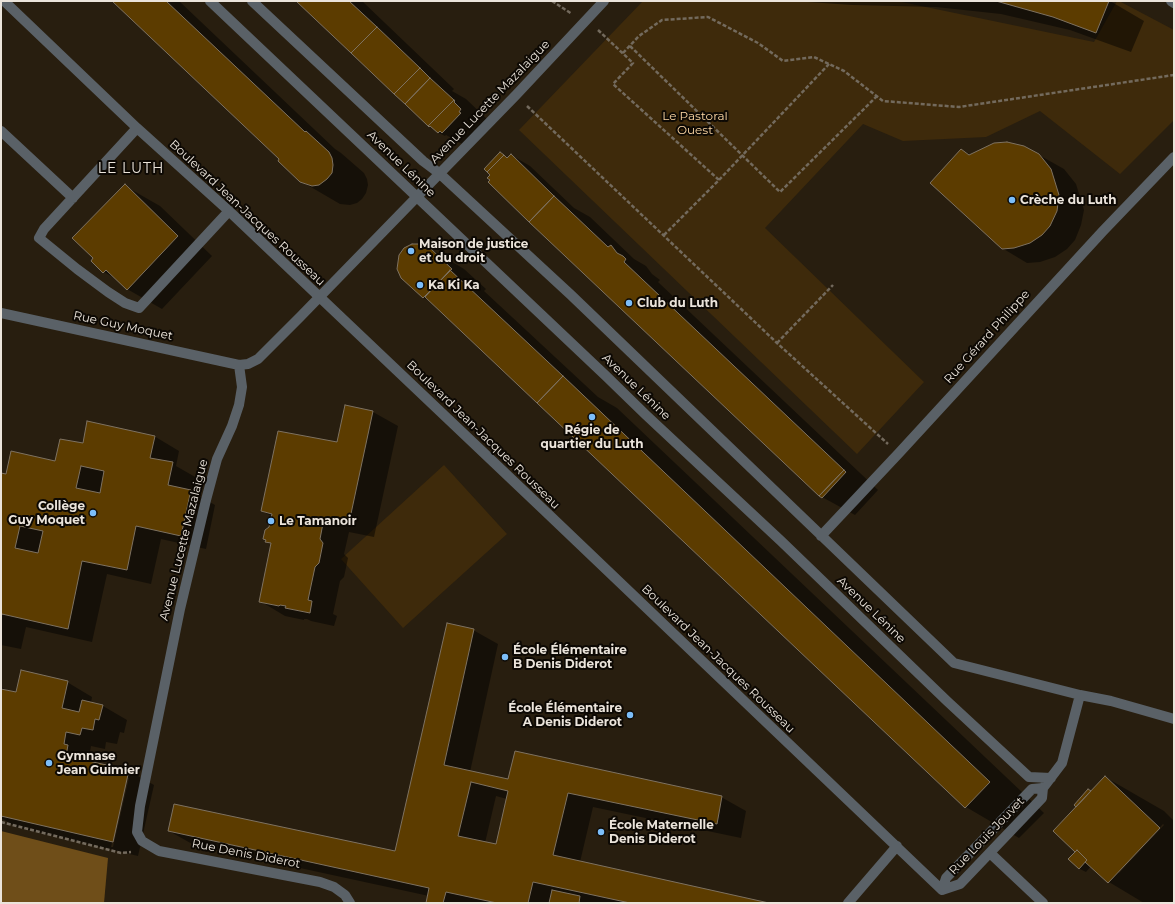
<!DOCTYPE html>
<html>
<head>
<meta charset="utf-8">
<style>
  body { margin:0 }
  #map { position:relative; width:1175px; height:904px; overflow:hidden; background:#281e0f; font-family:Montserrat,sans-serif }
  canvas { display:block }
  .frame { position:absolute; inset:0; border:2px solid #ebe4db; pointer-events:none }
</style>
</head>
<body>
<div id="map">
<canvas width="1175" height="904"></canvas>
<div class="frame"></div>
</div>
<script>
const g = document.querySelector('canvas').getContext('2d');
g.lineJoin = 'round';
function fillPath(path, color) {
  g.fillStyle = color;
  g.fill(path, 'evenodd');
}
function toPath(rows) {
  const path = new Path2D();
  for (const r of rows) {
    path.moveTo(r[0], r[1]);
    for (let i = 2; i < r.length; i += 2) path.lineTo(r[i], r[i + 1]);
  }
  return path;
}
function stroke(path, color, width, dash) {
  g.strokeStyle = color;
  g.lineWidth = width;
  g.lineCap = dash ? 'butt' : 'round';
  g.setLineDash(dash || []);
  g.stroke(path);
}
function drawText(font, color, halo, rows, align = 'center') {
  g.font = font + ' Montserrat,sans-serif';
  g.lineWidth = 4;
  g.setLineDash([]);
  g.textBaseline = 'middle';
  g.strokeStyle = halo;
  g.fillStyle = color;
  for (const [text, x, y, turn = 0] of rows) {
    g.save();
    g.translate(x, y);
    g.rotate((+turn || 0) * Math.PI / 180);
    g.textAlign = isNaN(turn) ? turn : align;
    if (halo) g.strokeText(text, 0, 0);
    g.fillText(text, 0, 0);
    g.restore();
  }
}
fillPath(toPath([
  [643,1,902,2,1094,42,1117,1,1119,1,1174,30,1174,120,1120,174,1040,111,986,137,903,141,863,124,765,228,924,382,857,454,519,130],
  [444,465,507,534,403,628,341,559]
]), '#3e2a0b');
fillPath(toPath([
  [1,831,108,858,104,903,1,903]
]), '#6f4e19');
fillPath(toPath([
  [113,1,179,1,335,149,341,153,364,173,367,179,368,185,366,193,362,199,357,203,350,205,340,204,304,183,281,159],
  [298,1,362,1,454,89,452,91,466,99,488,120,464,145,446,135,445,136,439,133],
  [793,1,1110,1,1144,21,1131,52,1070,30,1001,14,936,7,852,5],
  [962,150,971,155,1039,155,1064,169,1076,184,1084,210,1081,225,1075,240,1067,249,1055,257,1040,262,1027,263,1002,248],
  [500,153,508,158,511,155,530,166,574,208,590,217,634,259,646,266,652,274,660,280,658,282,878,490,855,515,822,497,491,180,492,174],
  [125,186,160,206,212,256,162,309,127,289,118,280,104,272],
  [429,248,464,269,486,289,484,291,598,397,617,408,1044,813,1019,838,966,807,432,302,424,298,402,277,398,268,398,263,402,252],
  [346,407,373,412,398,426,374,537,349,532,344,554,348,558,344,577,340,581,333,614,337,616,334,626,311,621,307,619,304,619,304,620,285,616,260,601,271,544,266,541,273,517,262,511,338,443],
  [154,436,179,451,176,466,197,478,194,493,215,505,206,549,161,539,151,584,107,574,92,642,26,627,21,649,1,645,1,474,7,475,56,462,84,444],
  [473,630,498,644,470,772,509,780,721,797,746,811,741,838,593,807,580,862,765,903,427,903,429,896,194,845,169,831,395,853],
  [496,796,507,799,497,846,485,843],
  [67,682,92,697,91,703,103,706,127,720,124,733,120,732,117,744,106,742,105,749,91,746,89,758,92,760,92,763,129,771,154,785,138,856,16,827,1,818,1,687,10,692,16,693],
  [127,778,129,778,113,847,111,847],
  [1105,777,1164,811,1174,821,1174,903,1144,903,1109,882,1091,866,1086,872,1080,869,1070,859,1077,852,1091,791],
  [1163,824,1164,825,1119,873,1118,872]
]), '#0007');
const building = toPath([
  [112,1,166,1,305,132,306,131,329,152,332,158,333,165,332,173,327,179,319,185,312,186,300,182,278,161,279,159,112,1],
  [296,1,349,1,377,27,351,53,296,1],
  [996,1,1109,1,1096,33,1053,17,996,1],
  [377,27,420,68,394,94,351,53,377,27],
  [420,68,430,78,405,104,394,94,420,68],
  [430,78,454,100,428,126,405,104,430,78],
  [454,100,455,101,454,102,461,109,459,112,461,113,442,133,440,131,438,133,430,126,429,127,428,126,454,100],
  [1007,142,1024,146,1039,154,1051,169,1059,195,1057,211,1050,226,1042,235,1030,243,1014,248,1002,249,930,183,961,149,969,155,994,143,1007,142],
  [500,152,504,155,487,172,484,169,500,152],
  [511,154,554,196,529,222,488,182,490,180,487,178,490,175,487,172,504,155,507,158,511,154],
  [125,184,178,236,127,290,106,270,103,273,91,261,93,258,72,238,125,184],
  [554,196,608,247,611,245,617,253,623,256,626,259,624,262,844,470,819,496,529,222,554,196],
  [412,244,423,244,429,247,452,269,423,298,401,278,397,269,399,255,404,248,412,244],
  [450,270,563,376,537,403,425,297,450,270],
  [563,376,990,782,965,808,537,403,563,376],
  [345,405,373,411,349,523,324,518,320,539,323,543,319,563,315,567,308,600,312,601,310,613,285,608,286,606,280,605,279,606,259,602,271,543,265,542,266,540,263,539,265,530,269,527,272,514,261,511,278,431,337,442,345,405],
  [87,421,155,436,150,458,173,462,168,485,191,490,181,536,136,526,127,570,82,561,68,629,2,614,1,616,1,473,6,474,11,451,55,461,60,439,83,443,87,421],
  [81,466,104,471,100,493,76,488,81,466],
  [20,526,43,531,38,553,15,548,20,526],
  [844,470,846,472,822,498,819,496,844,470],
  [447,623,474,629,444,765,508,779,515,751,722,796,717,824,568,793,553,855,769,903,630,903,533,882,528,903,497,903,446,892,443,903,426,903,429,888,168,831,174,804,395,851,447,623],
  [471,782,508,791,496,844,458,836,471,782],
  [21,670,68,681,62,708,79,712,82,700,103,705,99,720,95,719,93,730,82,728,80,735,66,732,64,744,68,745,66,756,129,770,113,842,1,816,1,689,16,692,21,670],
  [1105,776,1160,828,1108,883,1085,862,1087,860,1077,850,1075,852,1053,831,1105,776],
  [1088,789,1091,791,1076,807,1074,805,1088,789],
  [1077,850,1087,860,1079,869,1068,859,1077,850],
  [552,890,580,896,579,903,549,903,552,890]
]);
fillPath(building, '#5c3c00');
stroke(building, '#7e7261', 1);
stroke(toPath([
  [552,1,572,14],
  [598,30,633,63,613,84,719,180,663,236],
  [630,46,780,192,877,96],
  [623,53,639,36,662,20,708,17,758,43,783,61,814,57,844,71,883,101,959,107,1174,75],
  [527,106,777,343,888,444],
  [719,180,829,64],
  [777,343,833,285],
  [1,822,121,853,131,852]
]), '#736a5d', 2.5, [4, 2]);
stroke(toPath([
  [4,1,137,128,229,211,545,511,942,890],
  [210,1,606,376,646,415,781,541,947,701,1029,777,1051,778],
  [252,1,423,161,439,173,571,295,954,663,1080,695,1111,701,1174,719],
  [1171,1,1174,3],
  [137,128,44,229,39,238,77,269,108,292,125,303,139,308,229,211],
  [1,131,73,198],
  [1,313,239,365],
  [821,536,899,453,1103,231,1174,157],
  [1043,788,1032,789,946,878,942,890,960,884,1042,798,1043,788,1062,763,1080,695],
  [990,853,1043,903],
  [350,903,345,895,334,887,320,882,159,851,142,841,137,832,140,806,180,609,206,500,217,459,232,426,239,405,242,387,239,365,248,364,258,359,300,317,516,95,604,1],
  [848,903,897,846]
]), '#5a6167', 10);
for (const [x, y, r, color] of [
  [1012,200,4,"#7cbef9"],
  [411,251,4,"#7cbef9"],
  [420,285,4,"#7cbef9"],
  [629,303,4,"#7cbef9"],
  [592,417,4,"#7cbef9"],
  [93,513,4,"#7cbef9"],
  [271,521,4,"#7cbef9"],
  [505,657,4,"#7cbef9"],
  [630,715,4,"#7cbef9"],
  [49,763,4,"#7cbef9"],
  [601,832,4,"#7cbef9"]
]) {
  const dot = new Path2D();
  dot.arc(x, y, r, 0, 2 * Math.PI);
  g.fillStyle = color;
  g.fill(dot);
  stroke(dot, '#0d0904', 1.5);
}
drawText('12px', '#ebe4db', '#0d0904', [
  ["Avenue Lucette Mazalaigue",490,102,-46],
  ["Avenue Lénine",401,164,44],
  ["Boulevard Jean-Jacques Rousseau",247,213,43],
  ["Rue Guy Moquet",123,326,12],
  ["Rue Gérard Philippe",987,337,-48],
  ["Avenue Lénine",636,387,44],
  ["Boulevard Jean-Jacques Rousseau",483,435,44],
  ["Avenue Lucette Mazalaigue",184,540,-76],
  ["Avenue Lénine",871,610,44],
  ["Boulevard Jean-Jacques Rousseau",718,659,44],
  ["Rue Louis Jouvet",987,836,-46],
  ["Rue Denis Diderot",246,854,11]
]);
drawText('12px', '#fed8a5', '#0d0904', [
  ["Le Pastoral",695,116],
  ["Ouest",695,130]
]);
drawText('bold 12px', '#ebe4db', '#0d0904', [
  ["Crèche du Luth",1020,200],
  ["Maison de justice",419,244],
  ["et du droit",419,258],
  ["Ka Ki Ka",428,285],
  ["Club du Luth",637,303],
  ["Régie de",592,430,"center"],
  ["quartier du Luth",592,444,"center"],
  ["Collège",85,506,"right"],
  ["Guy Moquet",85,520,"right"],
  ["Le Tamanoir",279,521],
  ["École Élémentaire",513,650],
  ["B Denis Diderot",513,664],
  ["École Élémentaire",622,708,"right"],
  ["A Denis Diderot",622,722,"right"],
  ["Gymnase",57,756],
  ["Jean Guimier",57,770],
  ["École Maternelle",609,825],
  ["Denis Diderot",609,839]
], 'left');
g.letterSpacing = '1px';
drawText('14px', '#ebe4db', '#0d0904', [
  ["LE LUTH",131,169]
]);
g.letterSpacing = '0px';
</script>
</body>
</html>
